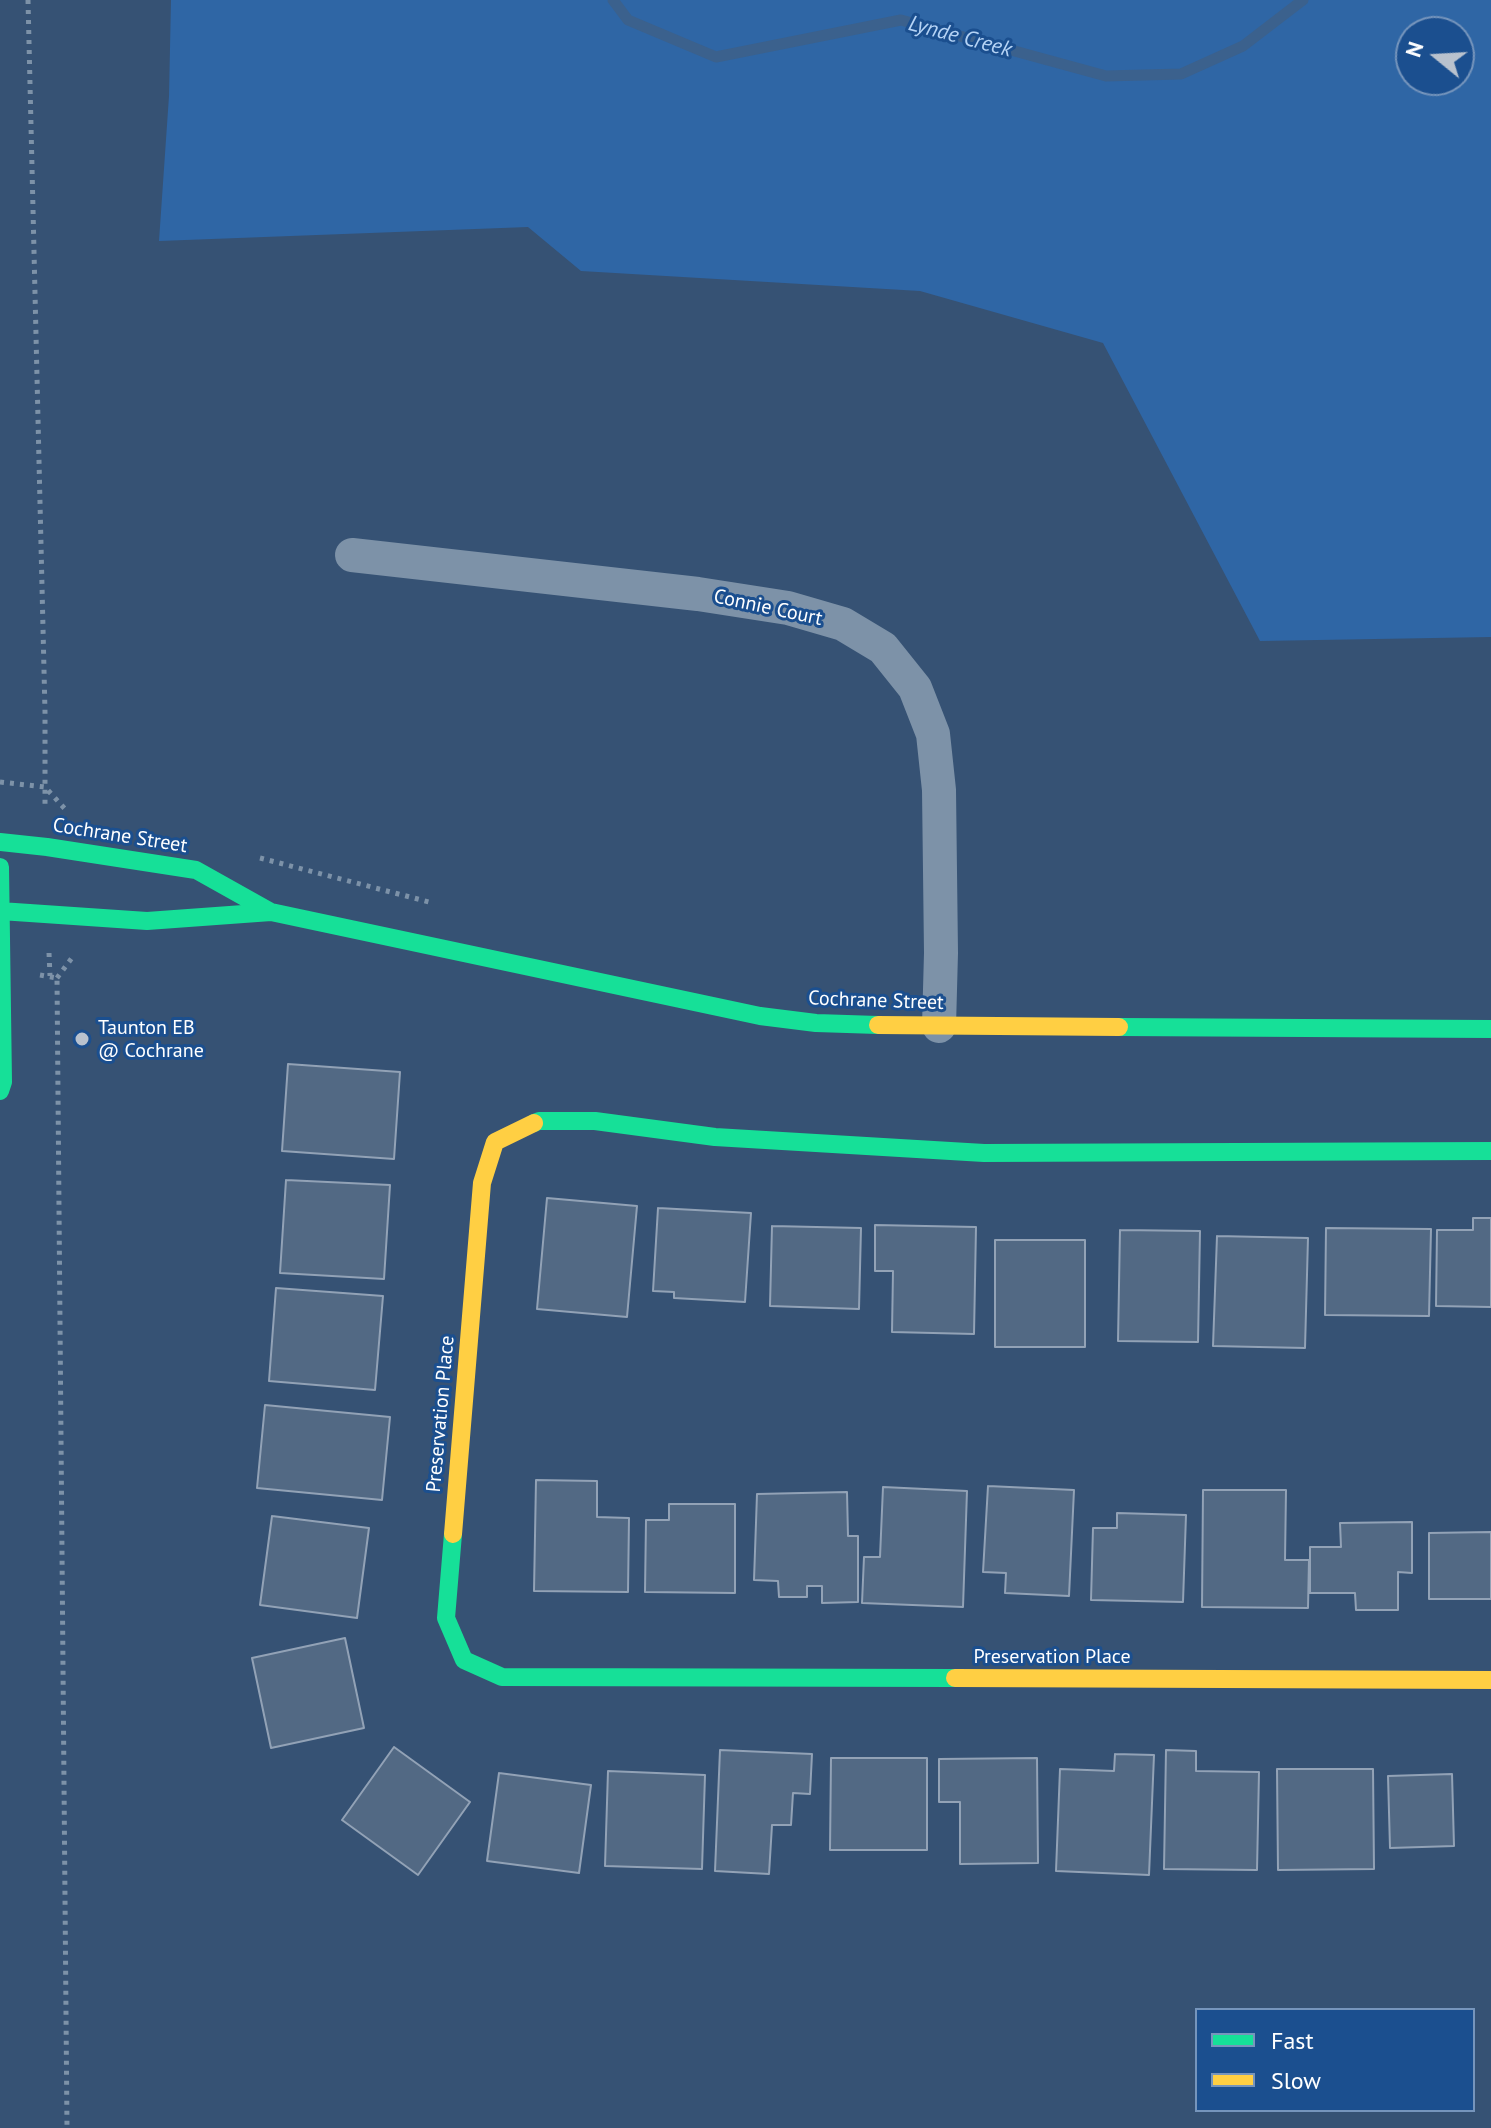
<!DOCTYPE html>
<html>
<head>
<meta charset="utf-8">
<style>
  body { margin:0 }
  #map { position:relative; width:1491px; height:2128px; overflow:hidden; background:#365274; font-family:"PT Sans",sans-serif }
  canvas { display:block }
  .legend { position:absolute; left:1195px; top:2008px; width:280px; height:104px; box-sizing:border-box; background:#1b4f8f; border:2px solid #7695bc; margin:0; padding:10px 14px; list-style:none; font-size:24px; color:#fff }
  .legend li { display:flex; align-items:center; gap:16px; height:40px }
  .legend b { width:40px; border:2px solid #7695bc }
  .north { position:absolute; left:1395px; top:16px; width:80px; height:80px; box-sizing:border-box; background:#1b4f8f; border:2px solid #7695bc; border-radius:50%; rotate:288deg; font-size:22px; font-weight:700; line-height:32px; text-align:center; color:#fff }
  .north::after { content:''; display:block; margin:auto; width:28px; height:36px; background:#b9c2ce; clip-path:polygon(50% 0,100% 100%,50% 72%,0 100%) }
</style>
</head>
<body>
<div id="map">
<canvas width="1491" height="2128"></canvas>
<ul class="legend">
<li><b style="height:10px;background:#16e098"></b>Fast</li>
<li><b style="height:10px;background:#ffcf43"></b>Slow</li>
</ul>
<div class="north">N</div>
</div>
<script>
const g = document.querySelector('canvas').getContext('2d');
g.lineJoin = 'round';
function fillPath(path, color) {
  g.fillStyle = color;
  g.fill(path, 'evenodd');
}
function toPath(rows) {
  const path = new Path2D();
  for (const r of rows) {
    path.moveTo(r[0], r[1]);
    for (let i = 2; i < r.length; i += 2) path.lineTo(r[i], r[i + 1]);
  }
  return path;
}
function stroke(path, color, width, dash) {
  g.strokeStyle = color;
  g.lineWidth = width;
  g.lineCap = dash ? 'butt' : 'round';
  g.setLineDash(dash || []);
  g.stroke(path);
}
function drawText(font, color, halo, rows, align = 'center') {
  g.font = font + ' "PT Sans",sans-serif';
  g.lineWidth = 6;
  g.setLineDash([]);
  g.textBaseline = 'middle';
  g.strokeStyle = halo;
  g.fillStyle = color;
  for (const [text, x, y, turn = 0] of rows) {
    g.save();
    g.translate(x, y);
    g.rotate((+turn || 0) * Math.PI / 180);
    g.textAlign = isNaN(turn) ? turn : align;
    if (halo) g.strokeText(text, 0, 0);
    g.fillText(text, 0, 0);
    g.restore();
  }
}
fillPath(toPath([
  [171,0,1491,0,1491,637,1260,641,1103,343,920,291,581,271,528,227,159,241,169,96],
  [1411,32,1459,32,1459,80,1411,80]
]), '#2f66a5');
stroke(toPath([
  [613,0,628,20,716,57,901,20,1106,76,1181,74,1243,46,1303,0]
]), '#3b618d', 11);
const building = toPath([
  [288,1064,400,1072,394,1159,282,1151,288,1064],
  [286,1180,390,1185,384,1279,280,1273,286,1180],
  [547,1198,637,1206,627,1317,537,1309,547,1198],
  [658,1208,751,1213,745,1302,674,1298,674,1292,653,1291,658,1208],
  [1473,1218,1491,1218,1491,1307,1436,1306,1437,1230,1473,1230,1473,1218],
  [875,1225,976,1227,974,1334,892,1332,893,1271,875,1271,875,1225],
  [772,1226,861,1228,859,1309,770,1306,772,1226],
  [1326,1228,1431,1229,1429,1316,1325,1315,1326,1228],
  [1120,1230,1200,1231,1198,1342,1118,1341,1120,1230],
  [1217,1236,1308,1238,1305,1348,1213,1346,1217,1236],
  [995,1240,1085,1240,1085,1347,995,1347,995,1240],
  [276,1288,383,1296,375,1390,269,1381,276,1288],
  [265,1405,390,1417,382,1500,257,1488,265,1405],
  [536,1480,597,1481,597,1517,629,1518,628,1592,534,1591,536,1480],
  [988,1486,1074,1490,1069,1596,1005,1593,1006,1573,983,1572,988,1486],
  [883,1487,967,1491,963,1607,862,1603,864,1557,880,1557,883,1487],
  [1203,1490,1286,1490,1285,1560,1309,1560,1308,1608,1202,1607,1203,1490],
  [847,1492,848,1536,858,1536,858,1602,822,1603,822,1586,807,1586,807,1597,779,1597,778,1581,754,1580,757,1494,847,1492],
  [669,1504,735,1504,735,1593,645,1592,646,1520,669,1520,669,1504],
  [1117,1513,1186,1515,1183,1602,1091,1600,1093,1528,1117,1528,1117,1513],
  [272,1516,369,1528,357,1618,260,1605,272,1516],
  [1412,1522,1412,1573,1398,1572,1398,1610,1356,1610,1355,1593,1310,1593,1310,1547,1341,1547,1340,1523,1412,1522],
  [1491,1532,1491,1599,1429,1599,1429,1533,1491,1532],
  [345,1638,364,1728,271,1748,252,1658,345,1638],
  [394,1747,470,1802,418,1875,342,1820,394,1747],
  [720,1750,812,1754,810,1794,793,1793,791,1825,772,1825,769,1874,715,1871,720,1750],
  [1166,1750,1196,1751,1196,1771,1259,1772,1257,1870,1164,1869,1166,1750],
  [1115,1754,1154,1755,1149,1875,1056,1871,1060,1769,1114,1771,1115,1754],
  [831,1758,927,1758,927,1850,830,1850,831,1758],
  [1037,1758,1038,1863,960,1864,960,1802,939,1802,939,1759,1037,1758],
  [1277,1769,1373,1769,1374,1869,1278,1870,1277,1769],
  [608,1771,705,1775,702,1869,605,1866,608,1771],
  [499,1773,591,1785,579,1873,487,1861,499,1773],
  [1452,1774,1454,1846,1390,1848,1388,1776,1452,1774]
]);
fillPath(building, '#526984');
stroke(building, '#92a2b6', 2);
stroke(toPath([
  [28,0,45,712,45,807],
  [0,782,45,787,65,809],
  [260,858,433,903],
  [49,953,50,976],
  [40,975,57,978,67,2128],
  [57,978,74,955]
]), '#7d92a8', 5, [4, 6]);
stroke(toPath([
  [352,555,698,594,788,608,843,624,883,648,915,688,933,734,939,790,941,953,939,1026]
]), '#7d92a8', 34);
stroke(toPath([
  [0,842,47,847,196,870,271,912],
  [0,867,3,1082,0,1091],
  [0,911,147,921,271,912,760,1016,816,1023,878,1025],
  [1119,1027,1491,1029],
  [534,1123,539,1121,595,1121,715,1137,984,1153,1491,1151],
  [453,1534,446,1618,464,1660,502,1677,955,1678]
]), '#16e098', 18);
stroke(toPath([
  [878,1025,1119,1027],
  [453,1534,482,1183,495,1142,534,1123],
  [955,1678,1491,1680]
]), '#ffcf43', 18);
for (const [x, y, r, color] of [
  [82,1039,8,"#b9c2ce"]
]) {
  const dot = new Path2D();
  dot.arc(x, y, r, 0, 2 * Math.PI);
  g.fillStyle = color;
  g.fill(dot);
  stroke(dot, '#1b4f8f', 3);
}
drawText('20px', '#fff', '#1b4f8f', [
  ["Connie Court",768,608,12],
  ["Cochrane Street",120,836,9],
  ["Cochrane Street",876,1001,2],
  ["Preservation Place",441,1414,-85],
  ["Preservation Place",1052,1657]
]);
drawText('20px', '#fff', '#1b4f8f', [
  ["Taunton EB",98,1028],
  ["@ Cochrane",98,1051]
], 'left');
drawText('italic 22px', '#b5d3f5', '#1b4f8f', [
  ["Lynde Creek",960,37,15]
]);
</script>
</body>
</html>
